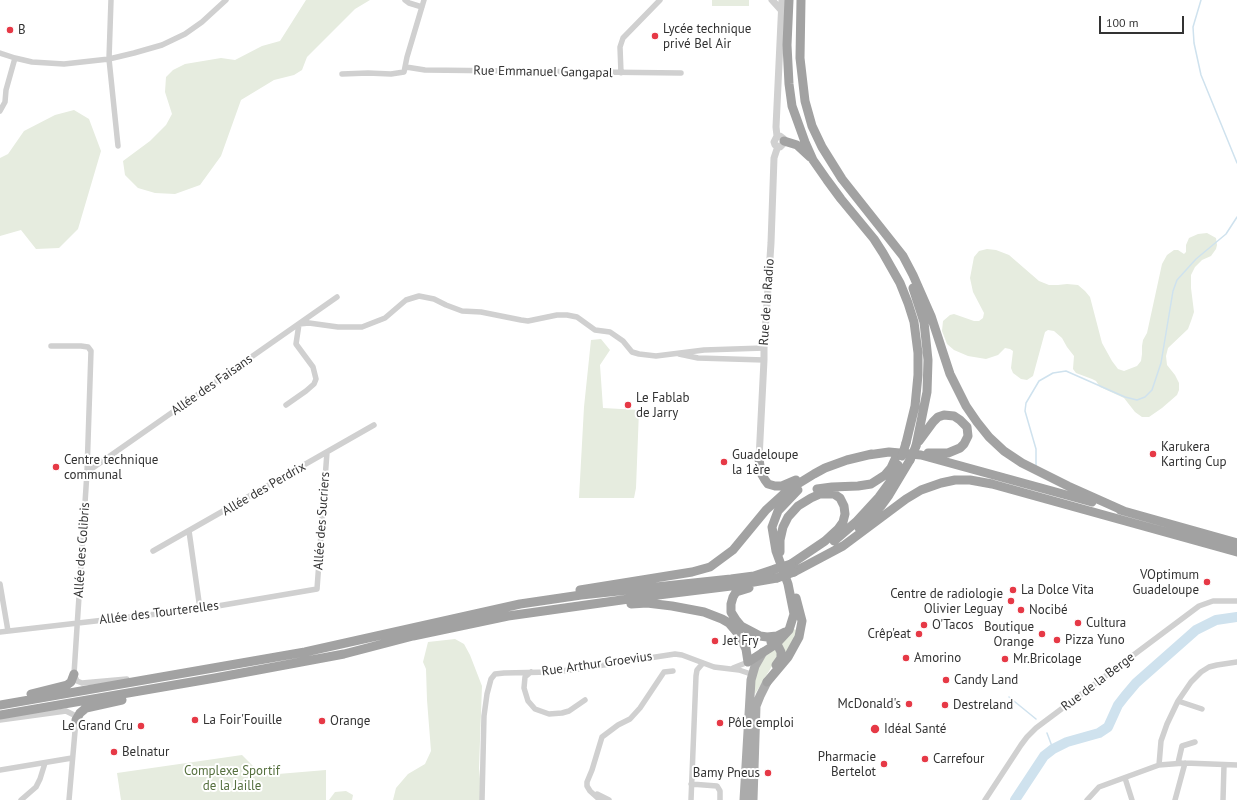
<!DOCTYPE html>
<html>
<head>
<meta charset="utf-8">
<style>
  body { margin:0 }
  #map { position:relative; width:1237px; height:800px; overflow:hidden; background:#fff; font-family:"PT Sans",sans-serif }
  canvas { display:block }
  .scale { position:absolute; left:1099px; top:16px; width:85px; height:18px; box-sizing:border-box; border:2px solid #333; border-top:0; padding-left:5px; font-size:12px; line-height:14px; white-space:nowrap; color:#333; -webkit-text-stroke:3px #fff; paint-order:stroke }
</style>
</head>
<body>
<div id="map">
<canvas width="1237" height="800"></canvas>
<div class="scale">100 m</div>
</div>
<script>
const g = document.querySelector('canvas').getContext('2d');
g.lineJoin = 'round';
function fillPath(path, color) {
  g.fillStyle = color;
  g.fill(path, 'evenodd');
}
function toPath(rows) {
  const path = new Path2D();
  for (const r of rows) {
    path.moveTo(r[0], r[1]);
    for (let i = 2; i < r.length; i += 2) path.lineTo(r[i], r[i + 1]);
  }
  return path;
}
function stroke(path, color, width, dash) {
  g.strokeStyle = color;
  g.lineWidth = width;
  g.lineCap = dash ? 'butt' : 'round';
  g.setLineDash(dash || []);
  g.stroke(path);
}
function drawText(font, color, halo, rows, align = 'center') {
  g.font = font + ' "PT Sans",sans-serif';
  g.lineWidth = 4;
  g.setLineDash([]);
  g.textBaseline = 'middle';
  g.strokeStyle = halo;
  g.fillStyle = color;
  for (const [text, x, y, turn = 0] of rows) {
    g.save();
    g.translate(x, y);
    g.rotate((+turn || 0) * Math.PI / 180);
    g.textAlign = isNaN(turn) ? turn : align;
    if (halo) g.strokeText(text, 0, 0);
    g.fillText(text, 0, 0);
    g.restore();
  }
}
fillPath(toPath([
  [306,0,370,0,355,9,307,57,302,70,294,75,274,80,241,100,221,156,200,185,175,194,155,193,138,188,125,175,123,161,150,141,166,125,172,114,165,92,166,77,173,70,185,64,221,58,235,60,262,46,280,41],
  [712,0,749,0,749,6,712,6],
  [74,110,89,119,101,151,78,229,59,248,36,249,21,230,0,236,0,158,8,154,24,131,55,115],
  [1207,233,1216,238,1217,245,1216,249,1211,256,1202,260,1195,267,1191,275,1191,288,1194,312,1191,321,1188,329,1168,348,1166,356,1167,365,1175,375,1179,383,1179,390,1177,395,1162,408,1149,417,1142,417,1135,412,1124,398,1100,387,1096,381,1092,379,1076,373,1073,369,1074,356,1067,347,1062,338,1054,331,1048,330,1045,332,1033,376,1027,380,1021,379,1013,373,1011,368,1013,351,1010,349,1005,348,998,355,986,359,968,356,954,350,947,344,942,331,943,321,950,315,954,314,974,321,979,321,983,318,984,313,973,292,970,278,974,257,979,251,987,249,996,250,1009,255,1039,281,1049,285,1058,285,1067,284,1078,285,1085,291,1090,297,1102,343,1112,361,1118,369,1124,371,1137,366,1141,361,1142,354,1142,346,1143,340,1147,333,1162,264,1167,255,1174,250,1178,250,1184,254,1186,252,1186,245,1189,238,1198,234],
  [601,339,610,350,600,365,603,408,639,410,636,488,634,498,579,498,584,407,591,340],
  [793,629,797,630,791,647,786,653,779,643],
  [455,639,464,644,470,655,482,686,479,768,482,800,393,800,396,788,408,774,425,764,431,751,427,700,426,669,423,662,428,642],
  [773,648,777,650,777,658,755,694,755,668],
  [242,755,259,772,278,774,326,770,326,800,121,800,117,773],
  [346,791,353,795,352,800,329,800,335,792]
]), '#e6ecdf');
stroke(toPath([
  [1201,0,1193,27,1194,43,1201,75,1237,163],
  [1036,466,1036,449,1025,411,1026,403,1039,381,1053,373,1066,371,1125,397,1137,400,1145,397,1152,390,1161,363,1173,291,1177,280,1196,259,1226,234,1237,217],
  [1009,697,1036,719],
  [1047,733,1053,749]
]), '#cfe2ee', 1.5);
stroke(toPath([
  [1015,800,1044,756,1053,749,1067,742,1099,733,1108,727,1118,705,1125,696,1136,683,1196,630,1216,620,1237,617]
]), '#cfe2ee', 10);
stroke(toPath([
  [111,0,109,59,118,146],
  [405,0,409,3,422,7],
  [0,53,15,58,32,62,64,64,109,59,134,53,162,45,185,34,202,22,226,0],
  [406,67,425,70,681,73],
  [621,73,620,47,623,38,660,0],
  [342,74,368,73,391,74,404,72,407,57,424,0],
  [0,111,5,102,6,90,15,58],
  [51,346,81,346,88,347,91,351,87,472,74,674,77,681,82,683,127,679],
  [679,354,698,358,764,360],
  [286,405,306,391,314,384,316,379,313,367,296,344,299,324,309,323,338,327,362,327,385,318,406,300,419,296,434,299,446,305,462,311,481,312,521,320,528,321,557,315,567,315,577,317,595,330,610,332,623,341,632,352,639,354,656,356,704,350,764,348],
  [87,472,337,297],
  [189,531,200,609],
  [153,551,374,425],
  [0,584,8,631],
  [0,632,200,609,317,589,327,452],
  [733,668,748,662],
  [531,672,525,677,524,688,528,701,535,709,549,714,562,713,569,711,585,700],
  [1178,701,1202,709],
  [0,720,66,711,74,715,76,720,69,800],
  [1178,763,1182,746,1195,742],
  [1159,765,1161,741,1167,724,1178,701,1191,682,1201,672,1209,667,1217,665,1237,662],
  [0,770,72,758],
  [1125,778,1132,800],
  [691,784,717,786,720,791,720,800],
  [597,794,609,800],
  [21,800,36,787,40,779,45,763],
  [482,800,484,716,487,694,491,679,495,674,504,673,551,672,571,670,675,654,682,655,714,667,739,670,748,673],
  [600,800,590,791,587,786,587,782,592,770,602,737,618,725,630,719,640,708,664,672,673,671],
  [691,800,696,676,697,670,703,663],
  [985,800,1021,745,1027,737,1036,728,1199,606,1213,601,1237,601],
  [1087,800,1099,787,1159,765,1185,763,1237,765],
  [1175,800,1185,763],
  [1223,800,1224,765]
]), '#d0d0d0', 5.5);
stroke(toPath([
  [772,0,781,10],
  [777,136,780,136,784,139,784,143,780,147,775,145,774,142,777,136,776,127,782,0],
  [759,459,764,360,764,348,771,243,774,158,778,146]
]), '#d0d0d0', 7);
stroke(toPath([
  [744,800,751,680,755,666,763,652],
  [753,800,756,706,760,696,767,682]
]), '#ababab', 9);
stroke(toPath([
  [789,0,787,45,789,84,792,106,805,142,813,160,827,180,841,199,874,239,883,253,900,283,908,303,914,322,918,353,918,375,915,406,906,443],
  [801,0,800,58,805,101,812,126,822,147,842,179,903,256,913,275,931,316,950,374,966,406,977,422,989,437,1004,451,1022,463,1068,486,1124,511],
  [784,141,797,145,810,157],
  [913,288,924,322,928,360,927,392,916,446],
  [919,441,933,422,938,417,944,415,954,416,960,420,967,427,968,436,964,444,960,448,948,453,928,453],
  [868,455,889,452,921,455,1092,502],
  [759,459,761,473,765,480,768,484,775,486,782,486,796,480],
  [817,489,832,487,858,486,871,484,885,475,891,468,897,455],
  [1120,510,1237,543],
  [859,528,881,506,889,495,910,460],
  [834,541,856,522,879,497,890,482,898,465],
  [780,552,780,540,783,527,788,517,798,506,811,498,820,494,834,494,840,498,844,506,845,514,843,522,838,529,825,541,791,564],
  [794,572,843,546,906,499,921,490,941,483,955,480,970,480,992,484,1237,552],
  [749,588,736,592,733,597,731,604,731,612,736,620,741,626,760,636,767,637,777,636,785,632],
  [580,590,692,572,710,567,733,550,766,510,788,490,814,474,825,468,847,460,872,454],
  [631,604,647,603,672,606,704,612,722,619,729,623,740,636,746,649,748,662,776,644,789,630,794,614,788,584,776,551,772,527,778,511,798,490],
  [771,642,778,646,781,652,781,658,776,665],
  [767,682,788,657,799,637,802,621,796,598],
  [31,694,67,685,71,682,74,674],
  [0,705,305,652,520,604,581,595,731,579,754,576,775,569],
  [0,715,215,678,344,654,413,636,508,616,650,596,731,586,777,578],
  [76,720,80,713,86,708,122,700]
]), '#a2a2a2', 9);
stroke(toPath([
  [902,456,906,443],
  [910,460,916,446],
  [775,569,791,564],
  [777,578,794,572]
]), '#a2a2a2', 9);
for (const [x, y, r, color] of [
  [10,30,4,"#e63946"],
  [655,36,4,"#e63946"],
  [628,405,4,"#e63946"],
  [1153,454,4,"#e63946"],
  [724,462,4,"#e63946"],
  [56,467,4,"#e63946"],
  [1207,582,4,"#e63946"],
  [1013,590,4,"#e63946"],
  [1011,601,4,"#e63946"],
  [1021,610,4,"#e63946"],
  [1078,623,4,"#e63946"],
  [924,625,4,"#e63946"],
  [919,634,4,"#e63946"],
  [1042,634,4,"#e63946"],
  [1057,640,4,"#e63946"],
  [715,641,4,"#e63946"],
  [906,658,4,"#e63946"],
  [1005,659,4,"#e63946"],
  [946,680,4,"#e63946"],
  [909,704,4,"#e63946"],
  [945,705,4,"#e63946"],
  [195,720,4,"#e63946"],
  [322,721,4,"#e63946"],
  [720,723,4,"#e63946"],
  [141,726,4,"#e63946"],
  [875,729,5,"#e63946"],
  [114,752,4,"#e63946"],
  [925,759,4,"#e63946"],
  [884,764,4,"#e63946"],
  [768,773,4,"#e63946"]
]) {
  const dot = new Path2D();
  dot.arc(x, y, r, 0, 2 * Math.PI);
  g.fillStyle = color;
  g.fill(dot);
  stroke(dot, '#fff', 1.5);
}
drawText('13px', '#333', '#fff', [
  ["Lycée technique",663,29],
  ["privé Bel Air",663,44],
  ["B",18,30],
  ["Le Fablab",636,398],
  ["de Jarry",636,413],
  ["Karukera",1161,447],
  ["Karting Cup",1161,462],
  ["Guadeloupe",732,455],
  ["la 1ère",732,470],
  ["Centre technique",64,460],
  ["communal",64,475],
  ["VOptimum",1199,575,"right"],
  ["Guadeloupe",1199,590,"right"],
  ["La Dolce Vita",1021,590],
  ["Centre de radiologie",1003,594,"right"],
  ["Olivier Leguay",1003,609,"right"],
  ["Nocibé",1029,610],
  ["Cultura",1086,623],
  ["O'Tacos",932,625],
  ["Boutique",1034,627,"right"],
  ["Orange",1034,642,"right"],
  ["Crêp'eat",911,634,"right"],
  ["Pizza Yuno",1065,640],
  ["Jet Fry",723,641],
  ["Amorino",914,658],
  ["Mr.Bricolage",1013,659],
  ["Candy Land",954,680],
  ["McDonald's",901,704,"right"],
  ["Destreland",953,705],
  ["La Foir'Fouille",203,720],
  ["Orange",330,721],
  ["Pôle emploi",728,723],
  ["Le Grand Cru",133,726,"right"],
  ["Idéal Santé",884,729],
  ["Belnatur",122,752],
  ["Pharmacie",876,757,"right"],
  ["Bertelot",876,772,"right"],
  ["Carrefour",933,759],
  ["Bamy Pneus",760,773,"right"]
], 'left');
drawText('13px', '#333', '#fff', [
  ["Rue Emmanuel Gangapal",543,72,1],
  ["Rue de la Radio",767,302,-86],
  ["Allée des Faisans",212,385,-35],
  ["Allée des Perdrix",264,489,-30],
  ["Allée des Sucriers",322,521,-86],
  ["Allée des Colibris",82,550,-86],
  ["Allée des Tourterelles",159,613,-7],
  ["Rue Arthur Groevius",597,664,-8],
  ["Rue de la Berge",1098,682,-37]
]);
drawText('13px', '#56703f', '#fff', [
  ["Complexe Sportif",232,771],
  ["de la Jaille",232,786]
]);
</script>
</body>
</html>
